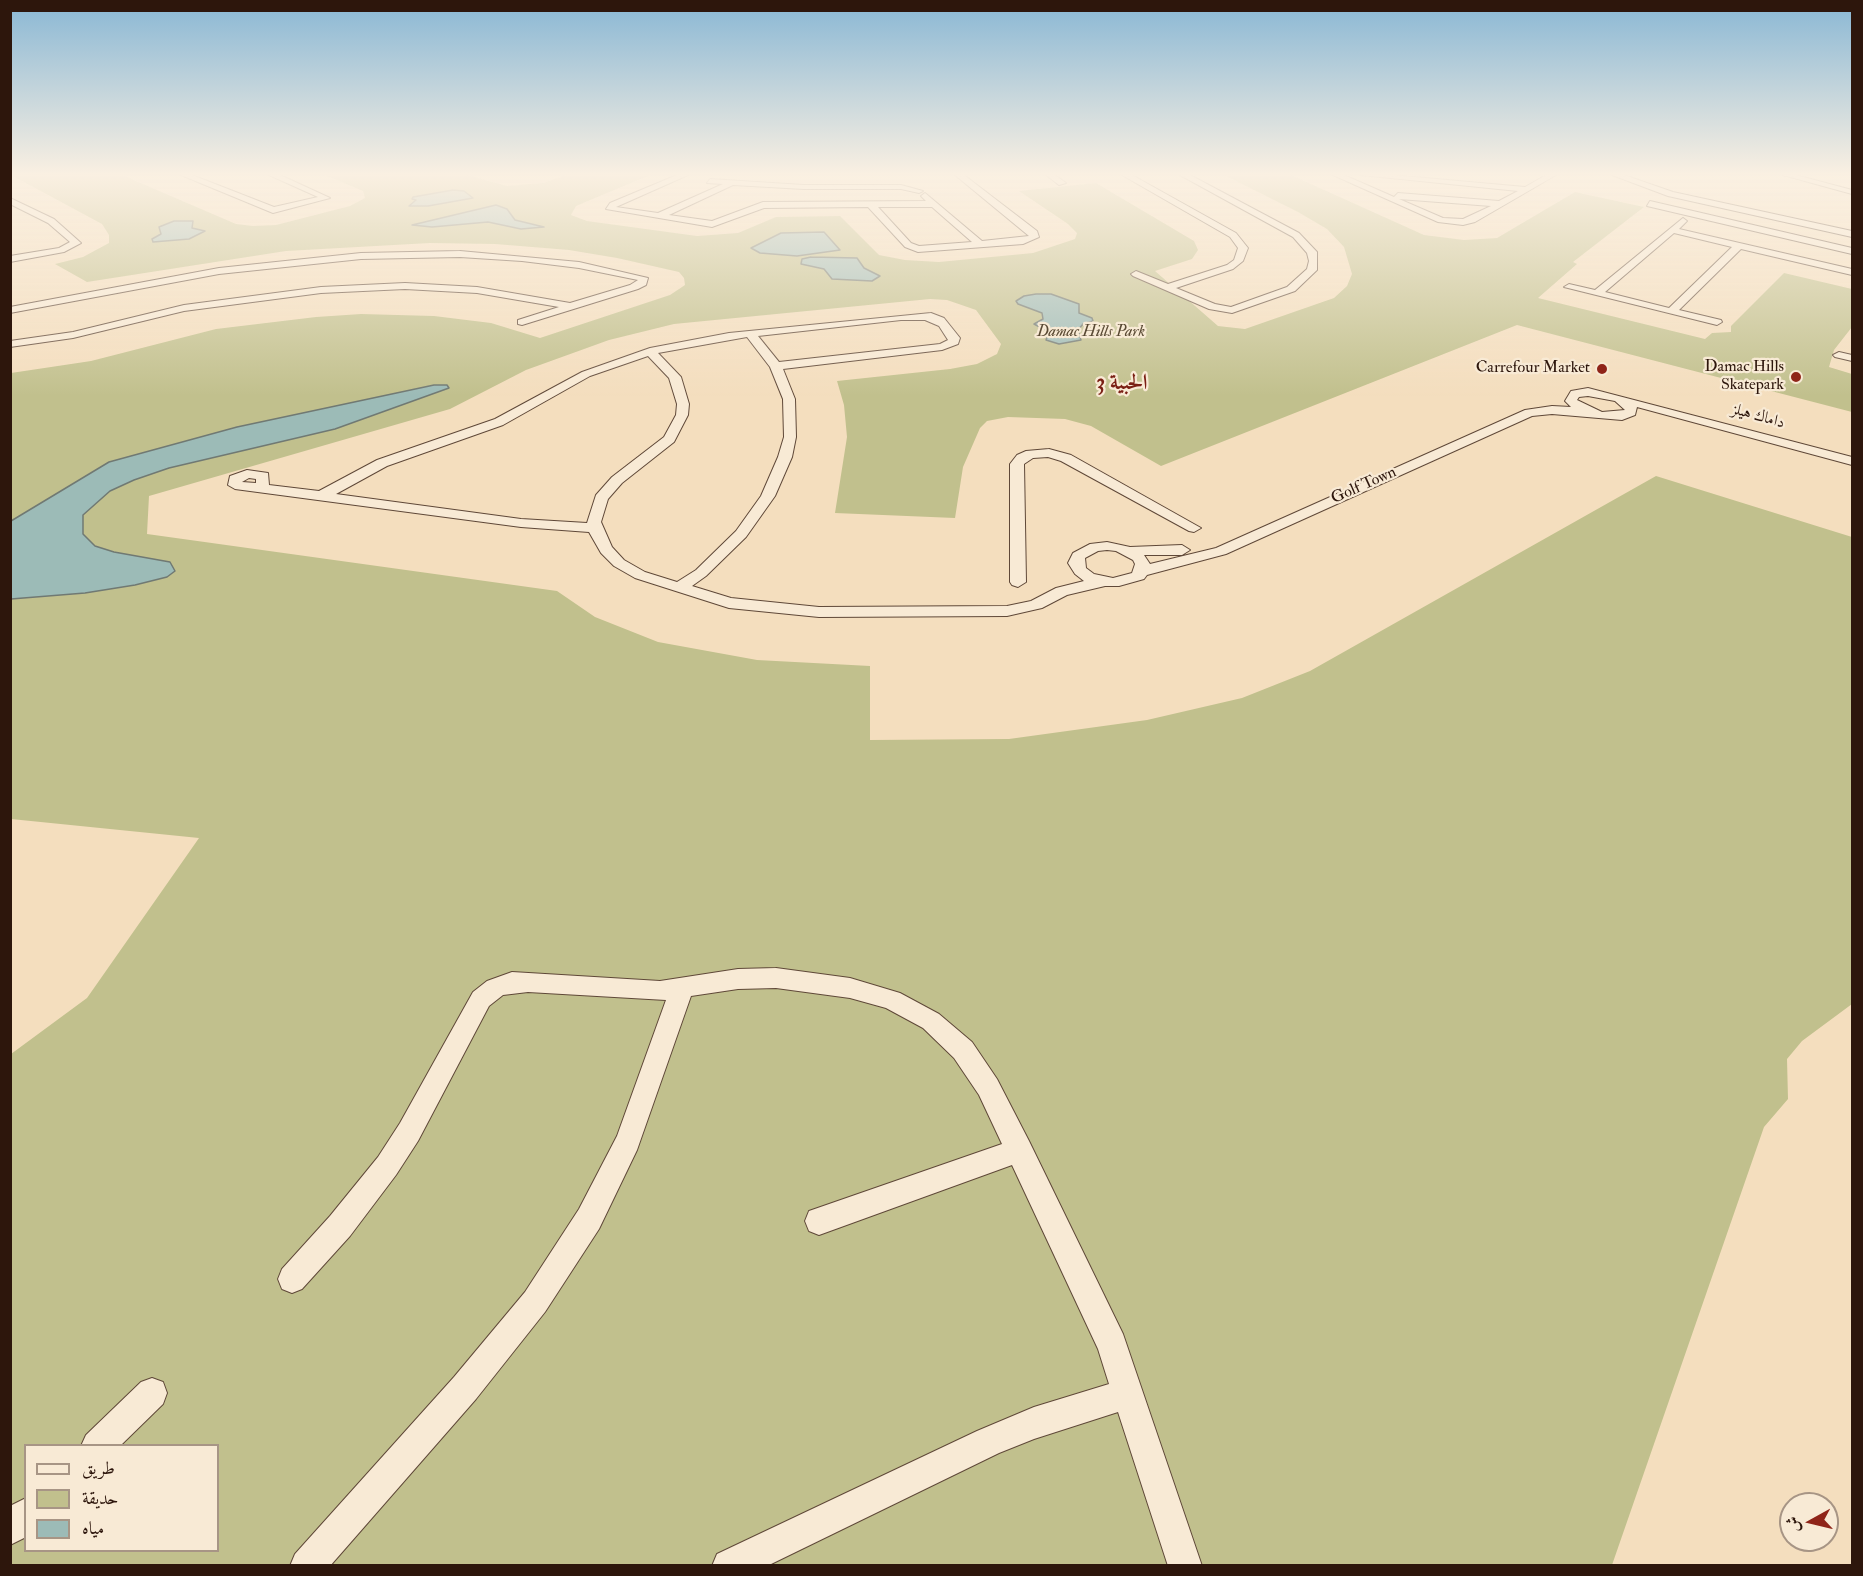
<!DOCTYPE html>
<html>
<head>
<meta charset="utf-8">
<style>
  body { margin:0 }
  #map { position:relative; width:1863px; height:1576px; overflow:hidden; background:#f4debe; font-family:"IM FELL Double Pica",Amiri,serif }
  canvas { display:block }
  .frame { position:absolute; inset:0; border:12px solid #2d160c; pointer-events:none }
  .legend { position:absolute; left:24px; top:1444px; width:195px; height:108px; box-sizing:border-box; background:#f8ead5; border:2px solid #a79585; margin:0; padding:8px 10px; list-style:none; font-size:18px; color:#2d160c }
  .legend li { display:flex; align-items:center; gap:12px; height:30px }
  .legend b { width:30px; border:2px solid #a79585 }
  .north { position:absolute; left:1779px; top:1492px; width:60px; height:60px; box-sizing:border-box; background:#f8ead5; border:2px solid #a79585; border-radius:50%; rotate:262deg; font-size:16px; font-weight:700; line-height:24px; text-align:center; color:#2d160c }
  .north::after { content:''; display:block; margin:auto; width:21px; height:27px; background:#8f2418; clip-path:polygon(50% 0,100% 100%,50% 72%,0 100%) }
</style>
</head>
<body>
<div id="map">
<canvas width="1863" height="1576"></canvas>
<div class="frame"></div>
<ul class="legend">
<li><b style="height:8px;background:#f8ead5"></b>طريق</li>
<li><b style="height:16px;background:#c1c08d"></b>حديقة</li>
<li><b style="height:16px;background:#9cbbb7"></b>مياه</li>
</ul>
<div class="north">ش</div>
</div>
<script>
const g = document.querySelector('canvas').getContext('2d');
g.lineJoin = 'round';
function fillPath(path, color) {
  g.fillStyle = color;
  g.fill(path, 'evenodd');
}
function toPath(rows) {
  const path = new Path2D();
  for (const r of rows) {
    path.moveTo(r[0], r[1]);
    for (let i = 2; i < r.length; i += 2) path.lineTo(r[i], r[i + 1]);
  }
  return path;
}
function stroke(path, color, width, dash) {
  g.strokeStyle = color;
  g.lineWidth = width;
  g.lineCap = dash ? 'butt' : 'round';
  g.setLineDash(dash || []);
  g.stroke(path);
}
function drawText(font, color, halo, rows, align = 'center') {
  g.font = font + ' "IM FELL Double Pica",Amiri,serif';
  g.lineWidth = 4.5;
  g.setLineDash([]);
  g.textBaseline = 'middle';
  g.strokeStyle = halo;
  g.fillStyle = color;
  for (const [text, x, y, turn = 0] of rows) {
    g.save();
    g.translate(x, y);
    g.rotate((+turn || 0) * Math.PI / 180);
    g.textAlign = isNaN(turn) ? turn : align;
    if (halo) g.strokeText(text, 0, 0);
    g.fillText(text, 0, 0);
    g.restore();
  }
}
fillPath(toPath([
  [11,175,122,175,236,224,253,226,276,225,350,206,365,198,363,191,325,175,467,175,507,186,543,183,567,175,650,175,576,206,571,215,587,221,697,236,738,233,776,217,840,216,879,255,905,260,939,262,1033,253,1075,239,1077,233,1068,224,1019,191,1096,183,1194,241,1198,250,1192,259,1155,271,1218,326,1245,329,1334,298,1347,286,1352,274,1344,247,1327,229,1298,212,1224,175,1291,175,1424,235,1464,240,1497,238,1575,192,1644,207,1573,262,1577,264,1538,298,1705,339,1712,333,1731,332,1731,326,1784,273,1852,289,1852,327,1834,350,1829,367,1852,374,1852,412,1517,325,1161,466,1091,426,1065,419,1008,417,987,421,980,428,963,467,955,518,835,513,847,437,844,405,837,381,950,369,977,364,997,354,1001,344,976,310,947,300,930,299,674,324,609,340,526,370,450,409,149,496,147,534,557,591,595,617,658,642,757,660,870,666,870,740,1009,739,1147,720,1242,698,1310,671,1656,476,1852,537,1852,1004,1802,1041,1787,1059,1788,1099,1764,1127,1612,1565,11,1565,11,1054,87,998,199,838,11,819,11,373,91,361,216,329,316,317,361,314,434,316,491,323,540,338,670,295,685,285,684,278,679,272,617,258,569,250,495,244,430,243,286,251,87,282,55,264,83,257,109,243,109,235,102,224],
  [26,1446,218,1446,218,1550,26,1550]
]), '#c1c08d');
const water = toPath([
  [453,190,464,191,473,198,428,206,409,206,416,200,412,199,413,197,453,190],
  [496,205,507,209,515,220,544,227,521,229,488,222,432,227,412,225,496,205],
  [174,221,193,221,192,228,205,231,189,239,153,242,152,239,161,234,159,227,174,221],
  [824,232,840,250,797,256,760,253,751,248,781,233,824,232],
  [811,257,857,258,864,268,880,276,872,281,832,279,824,269,801,264,802,259,811,257],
  [1036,294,1051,294,1079,304,1079,313,1092,318,1093,321,1083,324,1078,330,1081,340,1059,344,1046,340,1049,332,1034,324,1043,319,1042,313,1018,304,1016,301,1024,296,1036,294],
  [434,385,447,385,449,388,335,429,169,468,134,480,110,491,83,515,83,534,95,546,114,552,170,562,175,571,167,577,135,585,85,593,11,599,11,521,109,462,237,427,434,385]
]);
fillPath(water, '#9cbbb7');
stroke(water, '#707973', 1.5);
const minor = toPath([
  [181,175,192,175,274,207,318,197,269,175,280,175,330,198,273,213,181,175],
  [677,175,688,175,616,207,658,213,723,184,707,183,710,179,804,185,901,185,923,191,919,193,901,189,804,189,733,185,669,215,712,221,763,202,926,201,921,196,925,193,982,241,1029,236,955,175,964,175,1037,231,1039,237,1023,244,918,252,905,247,868,207,764,208,712,227,606,209,610,203,677,175],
  [878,207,932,207,972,242,919,246,911,243,878,207],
  [1046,175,1055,175,1066,183,1059,185,1046,175],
  [1122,175,1132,175,1236,233,1248,248,1243,261,1233,269,1176,288,1215,304,1231,307,1287,287,1307,269,1309,261,1307,253,1293,237,1180,175,1190,175,1299,233,1317,252,1317,270,1295,291,1232,313,1209,309,1133,276,1131,274,1136,271,1168,284,1227,265,1234,260,1238,248,1230,237,1122,175],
  [1333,175,1344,175,1394,197,1398,193,1499,201,1518,191,1361,175,1392,175,1525,187,1546,175,1556,175,1475,222,1463,225,1438,222,1333,175],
  [1399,199,1491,206,1463,219,1443,218,1399,199],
  [1612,175,1624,175,1673,192,1852,231,1852,237,1668,196,1612,175],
  [1783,175,1796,175,1852,190,1852,194,1783,175],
  [10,198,54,219,81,243,64,252,10,262,10,256,59,248,70,242,48,223,10,204,10,198],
  [1650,201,1852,248,1852,254,1647,206,1650,201],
  [1683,218,1687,221,1679,229,1852,269,1852,275,1741,249,1679,310,1721,320,1722,322,1717,325,1564,287,1569,284,1595,290,1683,218],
  [1674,233,1732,247,1669,308,1605,292,1674,233],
  [460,251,579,262,648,278,646,285,638,289,522,325,518,324,518,320,559,307,477,293,405,289,321,293,184,311,73,338,10,347,10,341,73,332,184,305,321,287,405,283,477,287,570,303,630,285,638,280,579,268,522,261,460,257,361,259,219,274,10,313,10,307,219,268,361,253,460,251],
  [931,313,944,318,960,338,958,344,942,350,783,369,795,399,796,437,792,457,775,496,746,537,706,576,692,586,731,598,819,607,1007,606,1031,601,1056,588,1084,581,1075,574,1068,563,1073,553,1090,544,1107,542,1130,547,1182,545,1190,550,1182,555,1144,555,1150,564,1216,548,1525,410,1552,406,1571,407,1565,401,1571,391,1588,388,1852,457,1852,465,1637,407,1635,415,1622,420,1552,414,1532,416,1226,554,1147,575,1144,579,1119,586,1105,586,1067,595,1042,608,1007,616,819,617,729,608,635,578,614,566,601,553,589,532,521,527,235,489,228,485,230,476,247,470,268,473,269,485,319,491,377,460,495,419,582,372,650,348,729,333,931,313],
  [901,320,925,320,939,326,948,340,940,344,779,362,758,336,901,320],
  [747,337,770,367,783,399,784,437,778,457,761,496,736,531,696,570,677,582,645,572,624,560,612,547,601,522,608,499,622,483,674,442,688,415,689,404,681,377,658,353,747,337],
  [648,356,669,378,677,404,676,415,664,437,612,477,596,495,587,523,521,519,336,494,387,466,503,425,590,376,648,356],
  [1588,396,1615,401,1625,410,1602,412,1577,400,1579,397,1588,396],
  [249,478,256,479,256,483,242,482,249,478],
  [1107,550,1116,551,1133,560,1135,564,1132,573,1113,578,1094,574,1086,568,1085,558,1098,551,1107,550],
  [1839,352,1852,355,1852,361,1835,357,1833,355,1839,352],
  [1049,449,1071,455,1201,528,1194,532,1189,531,1061,461,1048,457,1033,458,1024,464,1026,582,1018,587,1012,585,1010,582,1010,464,1017,455,1026,451,1049,449],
  [776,968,850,978,900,993,939,1014,972,1042,997,1079,1029,1141,1123,1334,1202,1566,1168,1566,1118,1412,1034,1439,999,1453,767,1566,712,1566,717,1554,977,1431,1034,1407,1109,1384,1098,1349,1012,1165,819,1235,809,1231,805,1221,809,1211,1002,1144,979,1095,954,1058,923,1028,886,1008,850,998,776,988,738,989,691,996,637,1150,599,1229,545,1312,476,1399,330,1566,290,1566,295,1554,454,1377,525,1292,579,1209,617,1136,666,1000,528,992,503,995,489,1006,418,1141,396,1175,350,1236,302,1289,292,1293,282,1289,278,1279,282,1269,330,1216,378,1157,400,1123,473,992,487,981,512,972,660,981,738,969,776,968],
  [152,1378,163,1382,167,1393,163,1404,120,1446,81,1446,86,1435,141,1382,152,1378],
  [26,1498,26,1537,10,1545,10,1506,26,1498]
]);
stroke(minor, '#5f4838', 2);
fillPath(minor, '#f8ead5');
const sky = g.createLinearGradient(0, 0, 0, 396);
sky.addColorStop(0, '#89b7d4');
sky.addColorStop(0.44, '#faf0e2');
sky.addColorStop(1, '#faf0e200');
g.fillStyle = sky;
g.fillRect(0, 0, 1863, 396);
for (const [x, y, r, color] of [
  [1602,369,6,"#8f2418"],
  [1796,377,6,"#8f2418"]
]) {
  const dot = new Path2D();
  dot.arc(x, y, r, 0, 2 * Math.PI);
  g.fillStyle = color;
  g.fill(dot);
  stroke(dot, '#f8ead5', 2);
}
drawText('italic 16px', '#594933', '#f8ead5', [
  ["Damac Hills Park",1091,333]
]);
drawText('16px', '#2d160c', '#f8ead5', [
  ["Damac Hills",1784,368],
  ["Skatepark",1784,386],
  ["Carrefour Market",1590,369]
], 'right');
drawText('16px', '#2d160c', '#f8ead5', [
  ["داماك هيلز",1758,417,16],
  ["Golf Town",1364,486,-24]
]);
drawText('bold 22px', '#7a1f14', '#f8ead5', [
  ["الحبية 3",1122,384]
]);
</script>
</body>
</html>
